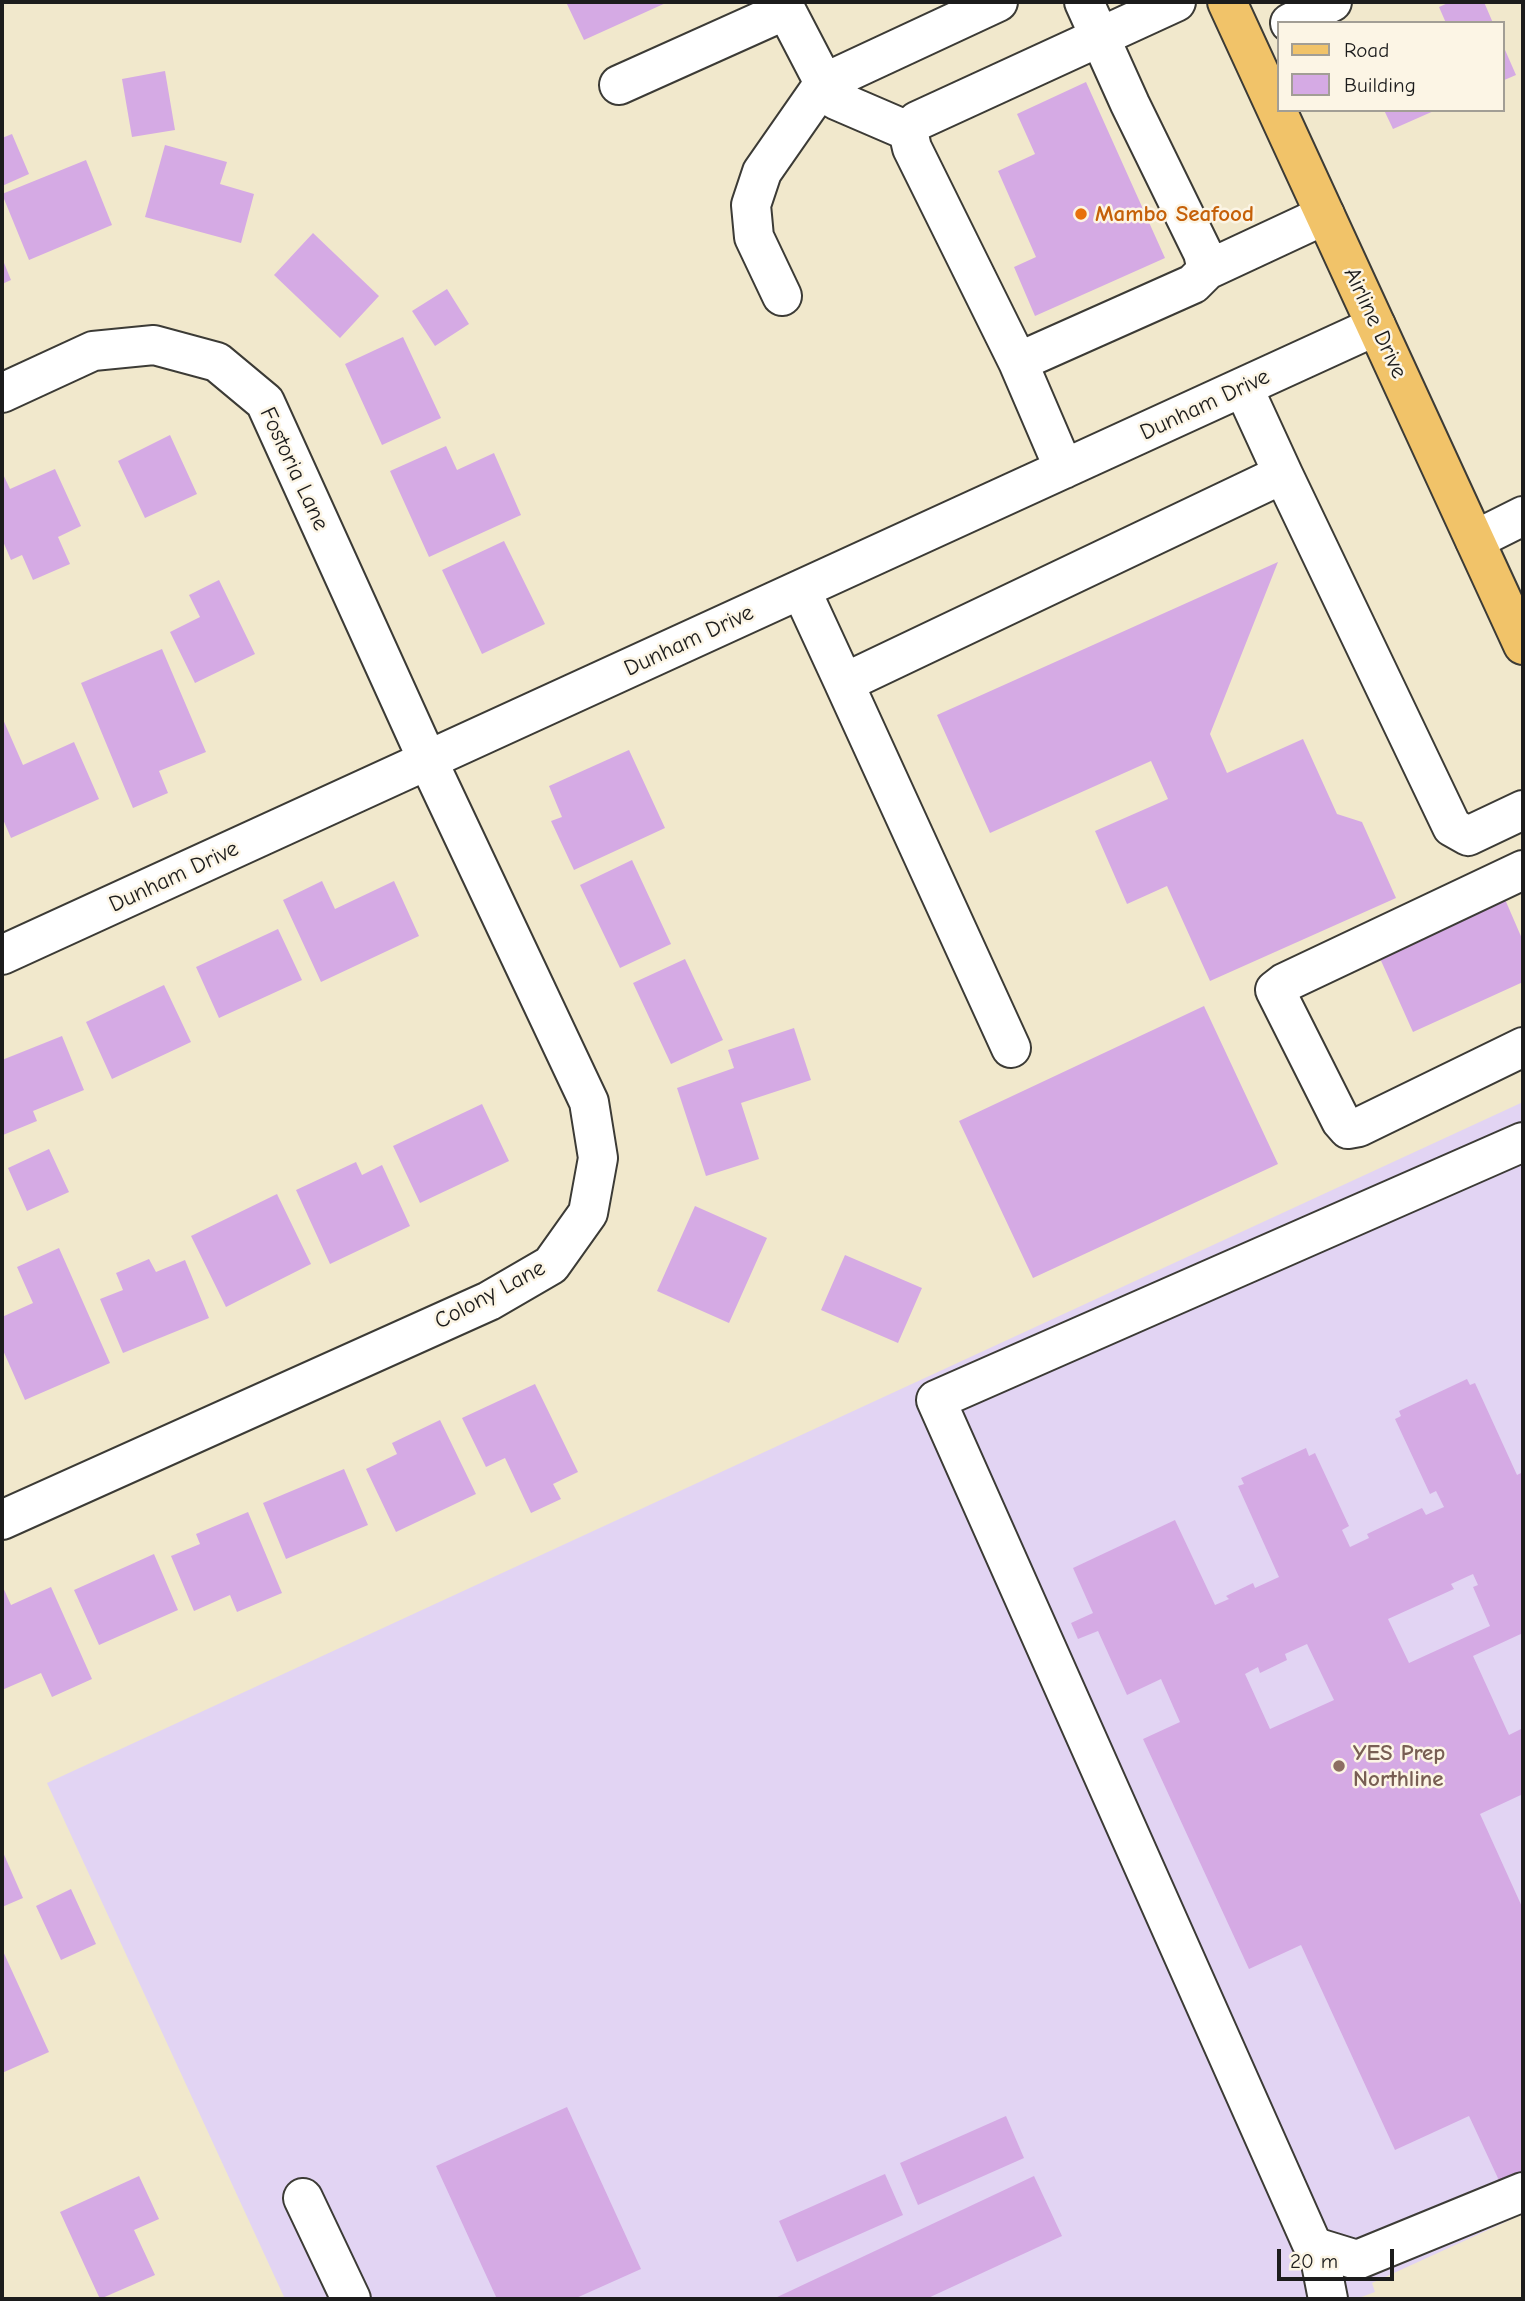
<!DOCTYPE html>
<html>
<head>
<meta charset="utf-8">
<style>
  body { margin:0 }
  #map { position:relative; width:1525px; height:2301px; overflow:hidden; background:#f1e8cc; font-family:"Comic Neue",sans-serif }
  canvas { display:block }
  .frame { position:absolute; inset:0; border:4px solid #1c1c1c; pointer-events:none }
  .legend { position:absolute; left:1277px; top:21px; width:228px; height:91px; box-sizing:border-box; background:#fcf5e5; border:2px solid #a29e95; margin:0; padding:9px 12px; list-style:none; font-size:21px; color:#1c1c1c }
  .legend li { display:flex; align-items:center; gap:14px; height:35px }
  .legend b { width:35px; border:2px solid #a29e95 }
  .scale { position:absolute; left:1277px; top:2249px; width:117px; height:32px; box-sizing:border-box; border:4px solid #1c1c1c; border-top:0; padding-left:9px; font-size:21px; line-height:24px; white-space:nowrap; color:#1c1c1c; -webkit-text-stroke:5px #fcf5e5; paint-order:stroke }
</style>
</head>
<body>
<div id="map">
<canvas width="1525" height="2301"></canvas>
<div class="frame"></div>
<ul class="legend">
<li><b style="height:9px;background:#f1c369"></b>Road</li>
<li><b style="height:19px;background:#d5aae4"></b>Building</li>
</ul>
<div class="scale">20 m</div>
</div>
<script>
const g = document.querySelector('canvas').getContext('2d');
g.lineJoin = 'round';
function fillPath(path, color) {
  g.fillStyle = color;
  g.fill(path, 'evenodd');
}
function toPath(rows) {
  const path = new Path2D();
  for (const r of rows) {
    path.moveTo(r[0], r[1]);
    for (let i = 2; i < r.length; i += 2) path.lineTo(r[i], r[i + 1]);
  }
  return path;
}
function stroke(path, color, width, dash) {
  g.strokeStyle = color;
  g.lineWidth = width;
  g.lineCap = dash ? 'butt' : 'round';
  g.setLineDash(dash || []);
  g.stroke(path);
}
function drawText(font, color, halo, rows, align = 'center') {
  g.font = font + ' "Comic Neue",sans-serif';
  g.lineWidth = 5;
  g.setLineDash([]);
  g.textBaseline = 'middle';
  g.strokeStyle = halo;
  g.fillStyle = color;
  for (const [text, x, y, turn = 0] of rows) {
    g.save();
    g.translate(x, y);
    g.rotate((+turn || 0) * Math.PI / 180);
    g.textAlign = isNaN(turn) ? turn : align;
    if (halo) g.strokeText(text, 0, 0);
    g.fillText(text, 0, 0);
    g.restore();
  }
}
fillPath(toPath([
  [1523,1102,1523,2214,1372,2283,1375,2292,1356,2299,285,2299,47,1783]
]), '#e2d4f3');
fillPath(toPath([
  [566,2,668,2,584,40],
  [1450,2,1484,2,1493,23,1446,23,1439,7],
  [1502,43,1516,75,1502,81],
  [165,71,175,130,132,137,122,79],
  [1086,82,1165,258,1035,316,1014,267,1036,257,998,171,1035,154,1017,114],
  [1384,110,1436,110,1393,129],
  [12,134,29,174,2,186,2,138],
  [165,145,227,162,220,184,254,194,241,243,145,217],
  [86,160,112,225,29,260,2,194],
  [313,233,379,296,340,338,274,275],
  [2,258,11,280,2,284],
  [447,289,469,324,435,346,412,311],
  [403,337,441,418,382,445,345,364],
  [170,435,197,494,145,518,118,461],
  [446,446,457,470,494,453,521,515,429,557,390,471],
  [55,469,81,526,58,537,70,564,33,580,22,555,11,560,2,539,2,472,10,489],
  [504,541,545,624,482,654,442,570],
  [1278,562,1210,734,1227,773,1303,739,1337,814,1362,822,1396,898,1210,981,1167,886,1127,904,1095,831,1168,799,1151,761,990,833,937,715],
  [219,580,255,654,195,683,170,632,200,617,189,595],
  [162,649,206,752,159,771,168,793,133,808,81,683],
  [2,717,23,765,74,742,99,799,11,838,2,817],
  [629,750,665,828,574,870,551,821,562,817,549,786],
  [632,860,671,944,620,968,580,885],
  [322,881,335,909,394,881,419,936,321,982,283,900],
  [1504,897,1523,941,1523,982,1413,1032,1378,954],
  [278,929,302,980,219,1018,196,967],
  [685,959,723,1040,671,1064,633,983],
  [164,985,191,1042,112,1079,86,1022],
  [1204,1006,1278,1164,1033,1278,959,1121],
  [794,1028,811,1080,741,1103,759,1159,706,1176,677,1088,734,1068,728,1050],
  [62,1036,84,1090,33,1111,37,1121,3,1135,2,1060],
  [482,1104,509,1161,420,1203,393,1146],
  [49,1149,69,1192,27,1211,8,1168],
  [356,1162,362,1175,382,1165,410,1226,330,1264,296,1190],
  [277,1194,311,1264,226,1307,191,1236],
  [695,1206,767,1238,729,1323,657,1291],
  [59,1248,110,1363,25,1400,2,1348,2,1317,33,1303,17,1267],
  [845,1255,922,1288,898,1343,821,1310],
  [149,1259,156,1272,185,1260,209,1318,123,1353,100,1299,123,1290,116,1273],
  [1467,1379,1470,1385,1475,1383,1517,1475,1523,1472,1523,1633,1473,1656,1509,1735,1523,1728,1523,1794,1480,1814,1523,1909,1523,2179,1503,2189,1469,2116,1395,2150,1301,1945,1249,1969,1143,1739,1180,1722,1161,1679,1127,1695,1098,1631,1078,1639,1071,1623,1093,1613,1073,1568,1175,1520,1215,1605,1229,1599,1226,1596,1253,1583,1255,1588,1279,1577,1238,1486,1244,1484,1241,1478,1306,1448,1309,1456,1315,1453,1349,1526,1342,1530,1350,1547,1369,1538,1367,1534,1422,1508,1426,1515,1444,1507,1436,1491,1430,1494,1395,1419,1401,1416,1399,1411],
  [1473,1574,1478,1585,1473,1587,1490,1626,1409,1663,1388,1619,1454,1589,1451,1584],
  [1307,1644,1334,1700,1270,1729,1245,1674,1258,1667,1260,1673,1287,1660,1285,1654],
  [535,1384,578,1472,553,1484,561,1499,531,1513,505,1458,486,1467,462,1418],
  [440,1420,476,1494,396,1532,366,1469,397,1454,392,1443],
  [344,1469,368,1525,286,1559,263,1503],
  [248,1512,282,1593,237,1612,230,1595,194,1611,171,1556,200,1544,196,1534],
  [154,1554,178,1610,99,1645,74,1590],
  [2,1585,11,1605,51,1587,92,1679,52,1697,41,1673,2,1690],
  [2,1850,23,1898,2,1907],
  [71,1889,96,1944,61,1960,36,1906],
  [2,1949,49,2052,2,2073],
  [567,2107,641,2269,574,2299,497,2299,436,2166],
  [1006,2116,1024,2158,918,2205,900,2163],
  [885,2174,903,2215,797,2262,779,2221],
  [139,2176,159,2219,134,2230,155,2275,100,2299,60,2212],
  [1034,2176,1062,2236,926,2299,773,2299]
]), '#d5aae4');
const minor = toPath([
  [1290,23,1332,2],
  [619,85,786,10,824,83,998,2],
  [908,131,912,148,1018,362,1064,469],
  [908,131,917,121,1176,2],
  [1207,270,1325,215],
  [782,296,754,237,751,205,762,172,824,83,836,100,908,131],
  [1018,362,1193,284,1207,270,1203,253,1130,104,1084,2],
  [2,393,93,351,154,345,217,362,265,402,428,761,589,1102,598,1158,588,1213,551,1265,489,1301,2,1520],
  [1283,474,1452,827,1468,836,1523,810],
  [1475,540,1523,516],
  [801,590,844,683,1283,474,1243,387],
  [844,683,1011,1048],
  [1523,870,1284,983,1275,990,1341,1121,1348,1129,1359,1127,1523,1047],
  [2,955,1376,326],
  [1523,1142,936,1400,1311,2242,1318,2248,1357,2260,1523,2192],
  [303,2198,351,2299],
  [1318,2248,1328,2299]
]);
const major = toPath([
  [1227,2,1523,645]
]);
stroke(minor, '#3c3b36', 42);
stroke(major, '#3c3b36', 42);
stroke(minor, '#fff', 38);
stroke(major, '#f1c369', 38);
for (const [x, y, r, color] of [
  [1081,214,7,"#e8710a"],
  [1339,1766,7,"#8d6e63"]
]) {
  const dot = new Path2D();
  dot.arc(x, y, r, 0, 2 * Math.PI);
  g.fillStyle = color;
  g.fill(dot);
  stroke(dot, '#fcf5e5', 2.5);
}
drawText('bold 23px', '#c56008', '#fcf5e5', [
  ["Mambo Seafood",1095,214]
], 'left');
drawText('23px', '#1c1c1c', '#fcf5e5', [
  ["Airline Drive",1375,323,65],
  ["Dunham Drive",1205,405,-25],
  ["Fostoria Lane",294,469,65],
  ["Dunham Drive",689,641,-25],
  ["Dunham Drive",174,877,-25],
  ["Colony Lane",490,1295,-28]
]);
drawText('bold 23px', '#785e54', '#fcf5e5', [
  ["YES Prep",1353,1753],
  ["Northline",1353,1779]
], 'left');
</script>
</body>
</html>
